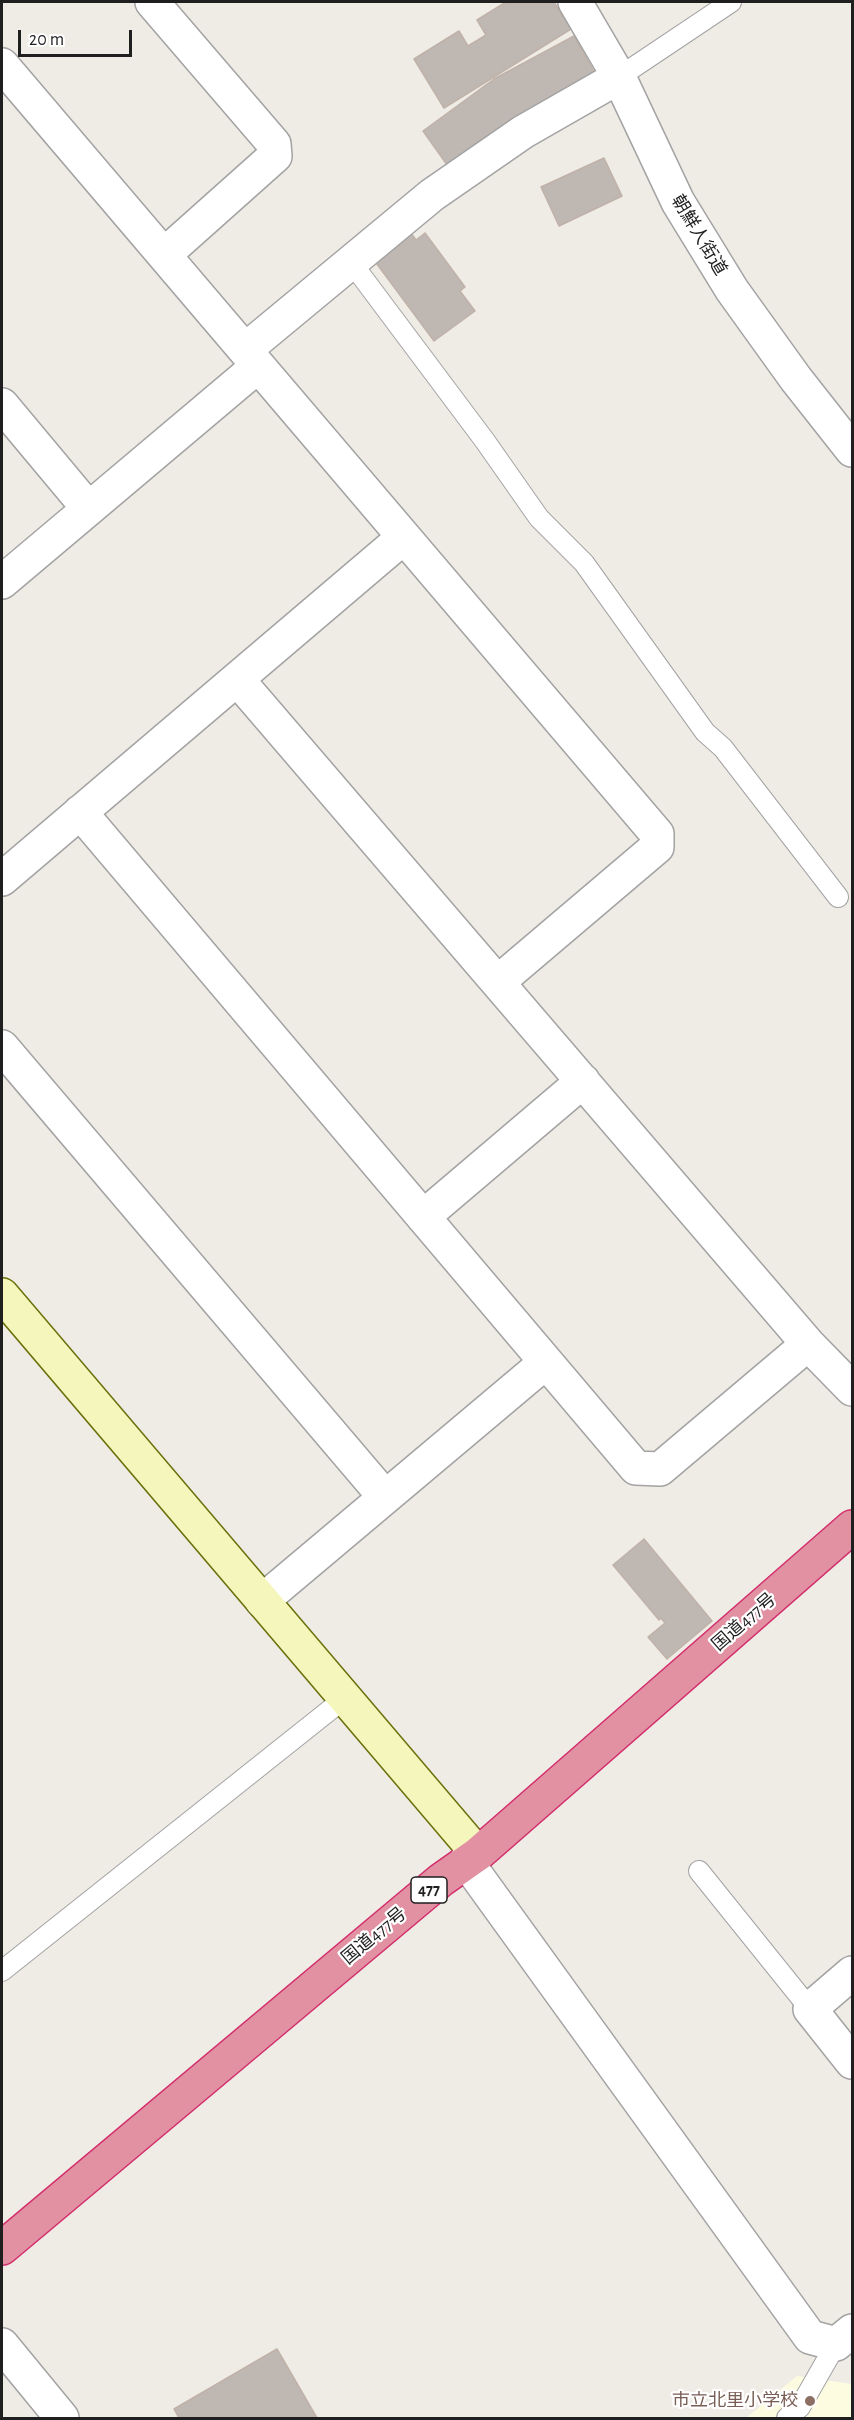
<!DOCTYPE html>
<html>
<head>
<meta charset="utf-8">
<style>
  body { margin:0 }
  #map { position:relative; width:854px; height:2420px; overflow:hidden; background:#efebe5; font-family:"Alegreya Sans",sans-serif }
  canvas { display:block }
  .frame { position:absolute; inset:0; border:3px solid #1f1f1f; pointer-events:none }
  .scale { position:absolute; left:18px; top:30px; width:114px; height:27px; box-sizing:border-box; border:3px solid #1f1f1f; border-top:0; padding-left:8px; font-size:18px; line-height:21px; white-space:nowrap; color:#1f1f1f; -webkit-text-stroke:4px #fff; paint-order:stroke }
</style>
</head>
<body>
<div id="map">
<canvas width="854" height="2420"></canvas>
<div class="frame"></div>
<div class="scale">20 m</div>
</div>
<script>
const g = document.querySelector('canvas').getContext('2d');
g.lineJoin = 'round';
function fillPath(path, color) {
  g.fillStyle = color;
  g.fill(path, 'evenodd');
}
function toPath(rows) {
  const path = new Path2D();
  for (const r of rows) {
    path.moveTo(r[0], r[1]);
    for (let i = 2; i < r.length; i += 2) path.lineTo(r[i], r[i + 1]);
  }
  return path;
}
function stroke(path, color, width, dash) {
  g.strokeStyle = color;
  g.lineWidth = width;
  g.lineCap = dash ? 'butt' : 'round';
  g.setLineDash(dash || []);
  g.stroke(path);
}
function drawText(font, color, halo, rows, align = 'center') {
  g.font = font + ' "Alegreya Sans","Noto Sans JP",sans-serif';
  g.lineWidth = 4.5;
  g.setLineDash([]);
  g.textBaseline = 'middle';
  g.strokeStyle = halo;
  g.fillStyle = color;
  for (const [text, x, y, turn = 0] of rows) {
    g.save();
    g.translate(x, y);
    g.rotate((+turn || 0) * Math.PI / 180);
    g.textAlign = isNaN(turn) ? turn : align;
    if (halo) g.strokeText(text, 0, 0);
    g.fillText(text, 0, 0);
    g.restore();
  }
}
fillPath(toPath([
  [797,2376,852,2384,852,2418,746,2418]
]), '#fdfce0');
const building = toPath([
  [506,2,554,2,571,29,444,108,414,59,459,31,468,46,486,35,477,20,506,2],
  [574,36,597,77,450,169,423,131,494,79,574,36],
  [604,158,622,196,559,226,541,187,604,158],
  [408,229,416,240,425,233,465,287,460,291,475,311,434,341,371,256,408,229],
  [644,1539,712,1621,667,1659,648,1637,665,1623,661,1618,659,1620,613,1565,644,1539],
  [277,2349,317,2418,179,2418,174,2409,277,2349]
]);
fillPath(building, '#bfb7b2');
stroke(building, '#c0b2a8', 1.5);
const lane = toPath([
  [619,77,731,2],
  [351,262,485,441,539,518,584,563,705,732,723,748,838,897],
  [699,1871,810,2009],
  [2,1971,345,1698],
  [787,2418,800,2407,836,2344]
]);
const street = toPath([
  [152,2,274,144,275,156,164,255],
  [575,2,619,77,678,202,732,290,796,379,852,450],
  [2,65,657,834,657,847,498,982],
  [245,350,432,195,523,132,619,77],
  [2,405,88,508],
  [2,582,258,366],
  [237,679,808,1344,852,1389],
  [80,812,636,1468,660,1469,808,1344],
  [2,879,404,537],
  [2,1047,385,1497],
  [423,1217,583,1081],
  [262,1601,546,1362],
  [466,1861,810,2337,836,2344,852,2331],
  [852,1973,810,2009,852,2062],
  [2,2345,62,2418]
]);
const secondary = toPath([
  [2,1295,478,1854]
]);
const highway = toPath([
  [2,2248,441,1880,478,1854,852,1527]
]);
stroke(lane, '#a3a3a3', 22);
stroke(street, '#a3a3a3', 36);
stroke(secondary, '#6a710b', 36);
stroke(highway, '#d22e6c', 36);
stroke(lane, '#fff', 20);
stroke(street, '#fff', 33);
stroke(secondary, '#f5f6bc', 33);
stroke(highway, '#e291a3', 33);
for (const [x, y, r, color] of [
  [810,2401,6,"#8d6e63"]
]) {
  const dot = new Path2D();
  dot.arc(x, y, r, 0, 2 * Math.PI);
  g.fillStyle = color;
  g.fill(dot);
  stroke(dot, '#fff', 2);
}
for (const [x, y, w] of [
  [429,1890,36]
]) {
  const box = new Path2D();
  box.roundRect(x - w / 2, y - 13, w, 26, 4.5);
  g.fillStyle = '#fff';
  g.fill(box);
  stroke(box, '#1f1f1f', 1.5);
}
drawText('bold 16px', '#1f1f1f', null, [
  ["477",429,1890]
]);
drawText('18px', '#1f1f1f', '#fff', [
  ["朝鮮人街道",699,235,59],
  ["国道477号",744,1622,-41],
  ["国道477号",374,1936,-40]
]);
drawText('18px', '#785e54', '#fff', [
  ["市立北里小学校",798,2401]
], 'right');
</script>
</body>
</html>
